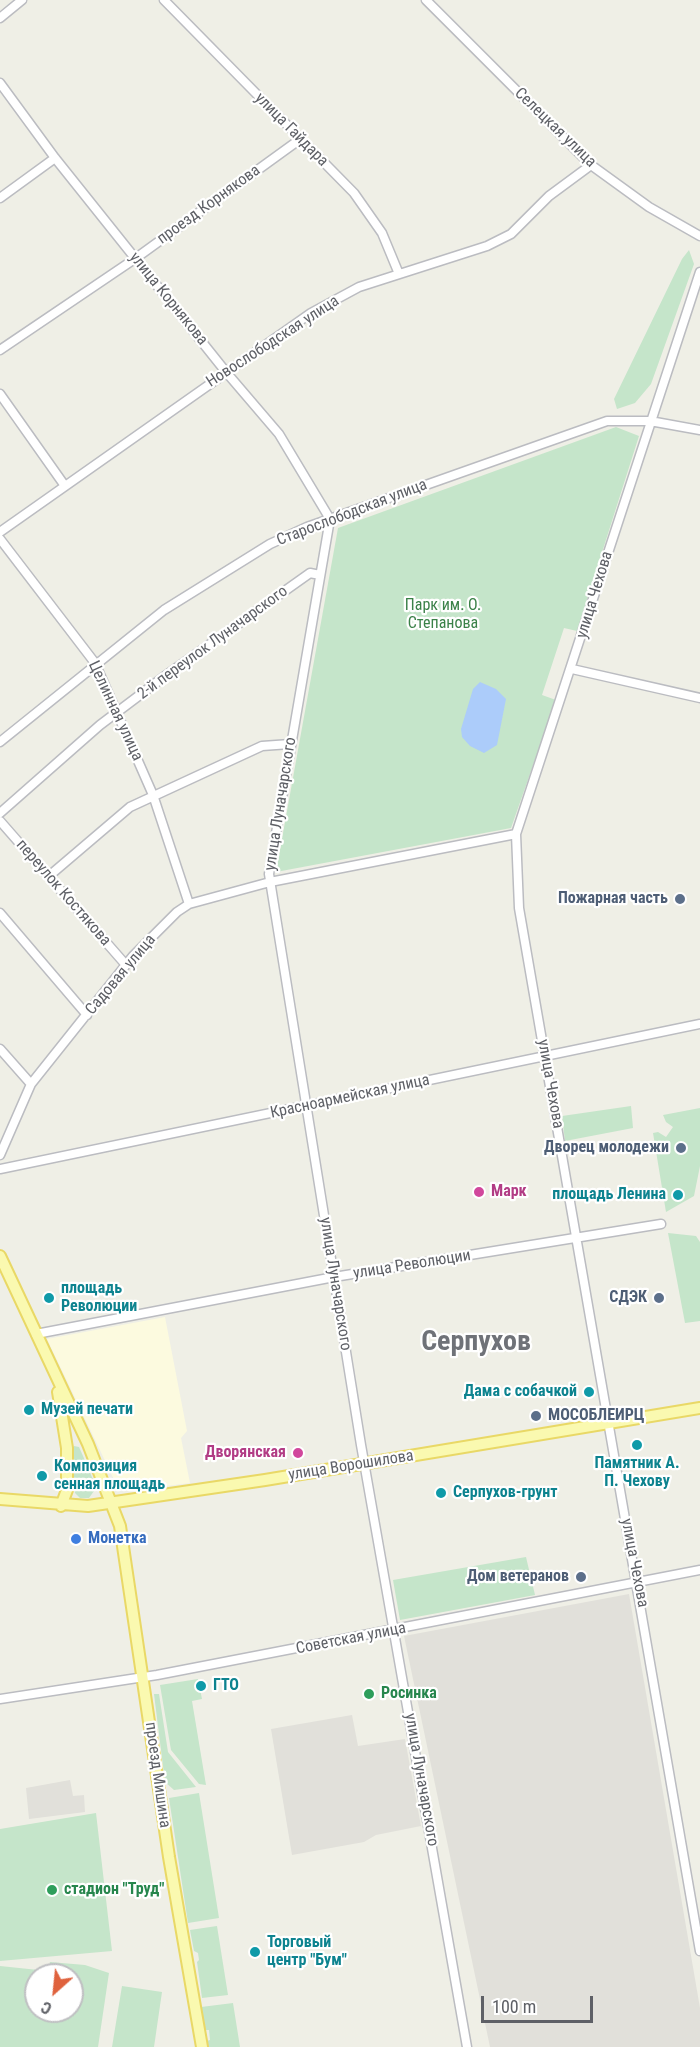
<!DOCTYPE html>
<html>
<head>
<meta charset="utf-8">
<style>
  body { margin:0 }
  #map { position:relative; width:700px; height:2047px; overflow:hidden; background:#efefe6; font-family:"Roboto Condensed",sans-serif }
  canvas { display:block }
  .north { position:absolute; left:24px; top:1963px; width:60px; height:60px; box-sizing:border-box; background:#fff; border:2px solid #bfbfc2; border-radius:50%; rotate:207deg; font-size:16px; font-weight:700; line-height:24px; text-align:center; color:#5e6066 }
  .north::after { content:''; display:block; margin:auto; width:21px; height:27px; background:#df623d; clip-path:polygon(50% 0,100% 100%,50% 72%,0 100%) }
  .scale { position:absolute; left:481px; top:1996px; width:112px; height:27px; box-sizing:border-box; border:3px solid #5e6066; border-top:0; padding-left:8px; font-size:18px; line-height:21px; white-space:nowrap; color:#5e6066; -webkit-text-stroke:4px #fff; paint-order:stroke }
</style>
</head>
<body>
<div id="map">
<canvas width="700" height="2047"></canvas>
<div class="north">С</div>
<div class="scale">100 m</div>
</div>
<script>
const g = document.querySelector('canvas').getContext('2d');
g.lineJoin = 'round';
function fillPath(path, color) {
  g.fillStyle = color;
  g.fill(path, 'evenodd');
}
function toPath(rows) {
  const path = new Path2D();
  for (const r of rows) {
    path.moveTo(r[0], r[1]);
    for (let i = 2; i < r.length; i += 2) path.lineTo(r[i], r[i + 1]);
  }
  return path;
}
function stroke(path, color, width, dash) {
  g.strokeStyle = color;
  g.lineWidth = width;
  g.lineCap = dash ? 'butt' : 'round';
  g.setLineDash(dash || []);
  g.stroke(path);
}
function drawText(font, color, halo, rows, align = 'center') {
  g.font = font + ' "Roboto Condensed",sans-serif';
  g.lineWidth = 4.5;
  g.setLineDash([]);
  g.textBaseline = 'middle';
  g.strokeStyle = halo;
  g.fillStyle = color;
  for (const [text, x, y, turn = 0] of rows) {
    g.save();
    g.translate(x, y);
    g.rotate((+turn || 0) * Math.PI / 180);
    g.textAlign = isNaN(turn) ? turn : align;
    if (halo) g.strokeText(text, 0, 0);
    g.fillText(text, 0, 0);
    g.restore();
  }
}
fillPath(toPath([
  [165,1317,187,1431,181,1438,190,1483,144,1489,118,1488,47,1339]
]), '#fcfadf');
fillPath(toPath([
  [629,1594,700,2008,700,2047,490,2047,404,1636],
  [352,1715,358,1746,405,1739,421,1826,376,1835,364,1842,292,1855,271,1729],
  [70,1780,73,1796,84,1795,85,1812,29,1819,26,1788]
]), '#e1e0da');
fillPath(toPath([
  [689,250,694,264,651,384,635,403,617,409,614,399,682,259],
  [616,427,639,436,577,631,564,628,542,695,556,700,511,828,276,872,338,528],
  [631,1106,633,1128,565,1141,562,1116],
  [700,1108,700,1166,694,1196,666,1212,653,1133,658,1132,666,1137,673,1127,666,1122,663,1115],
  [668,1233,696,1236,700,1242,700,1321,685,1323],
  [74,1446,79,1447,83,1456,94,1482,94,1491,89,1498,80,1498,75,1493,69,1453],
  [526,1557,535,1595,400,1620,393,1580],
  [198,1679,202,1699,192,1701,206,1785,199,1784,171,1750,160,1685],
  [154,1694,159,1694,168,1752,196,1787,174,1790,165,1782],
  [199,1793,219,1918,188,1923,169,1798],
  [96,1813,112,1951,0,1961,0,1829],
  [217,1926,228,1995,202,1998,197,1962,199,1960,198,1953,194,1951,190,1930],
  [50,1962,85,1965,109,1973,98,2047,0,2047,0,1966,48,1971],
  [36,1975,72,1975,72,2011,36,2011],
  [122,1986,162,1992,154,2047,112,2047],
  [233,2003,240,2047,207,2047,206,2041,210,2040,209,2030,204,2030,201,2007]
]), '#c5e5ca');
fillPath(toPath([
  [480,682,496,689,506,699,497,745,484,753,470,746,462,737,461,729,473,689]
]), '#acccfa');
const minor = toPath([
  [164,0,354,193,382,233,399,274],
  [426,0,591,165,649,207,700,236],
  [0,18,22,0],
  [0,83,55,158,226,372,279,434,330,519,269,874,361,1445,467,2047],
  [0,198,55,158],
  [700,272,516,834,519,908,700,1951],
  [0,350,136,258,299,140],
  [0,394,65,486],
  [0,532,311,313,359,287,487,246,511,234,549,196,591,165],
  [0,539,95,663,153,795,189,904],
  [572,669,700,698],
  [0,742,164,610,270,544,307,527,607,421,650,421,700,430],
  [0,813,100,725,165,676,310,573,320,575],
  [0,821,126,965],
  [49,876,130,807,262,746,290,744],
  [0,913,87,1015],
  [0,1049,31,1084],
  [0,1155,31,1084,133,956,177,912,189,904,270,882,516,834],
  [0,1169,700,1024],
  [36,1334,334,1277,661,1224],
  [0,1699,157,1675,700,1570]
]);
const major = toPath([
  [0,1256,88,1444,120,1526,169,1857,202,2047],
  [58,1392,67,1448,67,1490,61,1506],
  [0,1499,88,1506,265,1480,700,1408]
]);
stroke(minor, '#bbbcc1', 11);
stroke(major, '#e9d866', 14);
stroke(minor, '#fff', 8);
stroke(major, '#faf9b0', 10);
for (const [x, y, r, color] of [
  [680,899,6,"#5c6f8a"],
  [681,1148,6,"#5c6f8a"],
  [479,1192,6,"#d1479c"],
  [678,1195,6,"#0f9aa8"],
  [49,1298,6,"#0f9aa8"],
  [659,1298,6,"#5c6f8a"],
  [589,1392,6,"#0f9aa8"],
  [29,1410,6,"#0f9aa8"],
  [536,1416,6,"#5c6f8a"],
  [637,1445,6,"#0f9aa8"],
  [298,1453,6,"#d1479c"],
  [42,1476,6,"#0f9aa8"],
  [441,1493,6,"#0f9aa8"],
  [76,1539,6,"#3f7fe0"],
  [581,1577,6,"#5c6f8a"],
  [201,1686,6,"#0f9aa8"],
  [369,1694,6,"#2e9e5b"],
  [52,1890,6,"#2e9e5b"],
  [255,1952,6,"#0f9aa8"]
]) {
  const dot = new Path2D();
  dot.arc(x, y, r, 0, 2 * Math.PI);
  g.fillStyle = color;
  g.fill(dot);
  stroke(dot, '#fff', 2);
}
drawText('16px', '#5e6066', '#fff', [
  ["Селецкая улица",555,128,44],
  ["улица Гайдара",291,130,45],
  ["проезд Корнякова",209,205,-36],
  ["улица Корнякова",168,299,51],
  ["Новослободская улица",273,342,-33],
  ["Старослободская улица",352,513,-21],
  ["улица Чехова",595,595,-73],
  ["2-й переулок Луначарского",213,643,-36],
  ["Целинная улица",115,711,65],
  ["улица Луначарского",281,804,-81],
  ["переулок Костякова",63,893,49],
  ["Садовая улица",121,975,-50],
  ["улица Чехова",550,1084,80],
  ["Красноармейская улица",350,1097,-12],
  ["улица Революции",412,1265,-9],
  ["улица Луначарского",335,1284,81],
  ["улица Ворошилова",351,1466,-9],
  ["улица Чехова",634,1563,79],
  ["Советская улица",351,1639,-11],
  ["проезд Мишина",157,1775,82],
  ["улица Луначарского",421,1780,80]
]);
drawText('16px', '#3a8148', '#fff', [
  ["Парк им. О.",443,606],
  ["Степанова",443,624]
]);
drawText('bold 16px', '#4e5e75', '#fff', [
  ["Пожарная часть",668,899],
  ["Дворец молодежи",669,1148],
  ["СДЭК",647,1298],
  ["МОСОБЛЕИРЦ",548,1416,"left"],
  ["Дом ветеранов",569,1577]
], 'right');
drawText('bold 16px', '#b23c85', '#fff', [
  ["Марк",491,1192],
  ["Дворянская",286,1453,"right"]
], 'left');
drawText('bold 16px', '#0d838f', '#fff', [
  ["площадь Ленина",666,1195,"right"],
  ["площадь",61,1289],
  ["Революции",61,1307],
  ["Дама с собачкой",577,1392,"right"],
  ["Музей печати",41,1410],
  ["Памятник А.",637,1464,"center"],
  ["П. Чехову",637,1482,"center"],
  ["Композиция",54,1467],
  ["сенная площадь",54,1485],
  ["Серпухов-грунт",453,1493],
  ["ГТО",213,1686],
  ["Торговый",267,1943],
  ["центр \"Бум\"",267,1961]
], 'left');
drawText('bold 16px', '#366cbe', '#fff', [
  ["Монетка",88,1539]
], 'left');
drawText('bold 16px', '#27864d', '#fff', [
  ["Росинка",381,1694],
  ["стадион \"Труд\"",64,1890]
], 'left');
drawText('bold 28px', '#6f7278', '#fff', [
  ["Серпухов",476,1343]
]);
</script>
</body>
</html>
